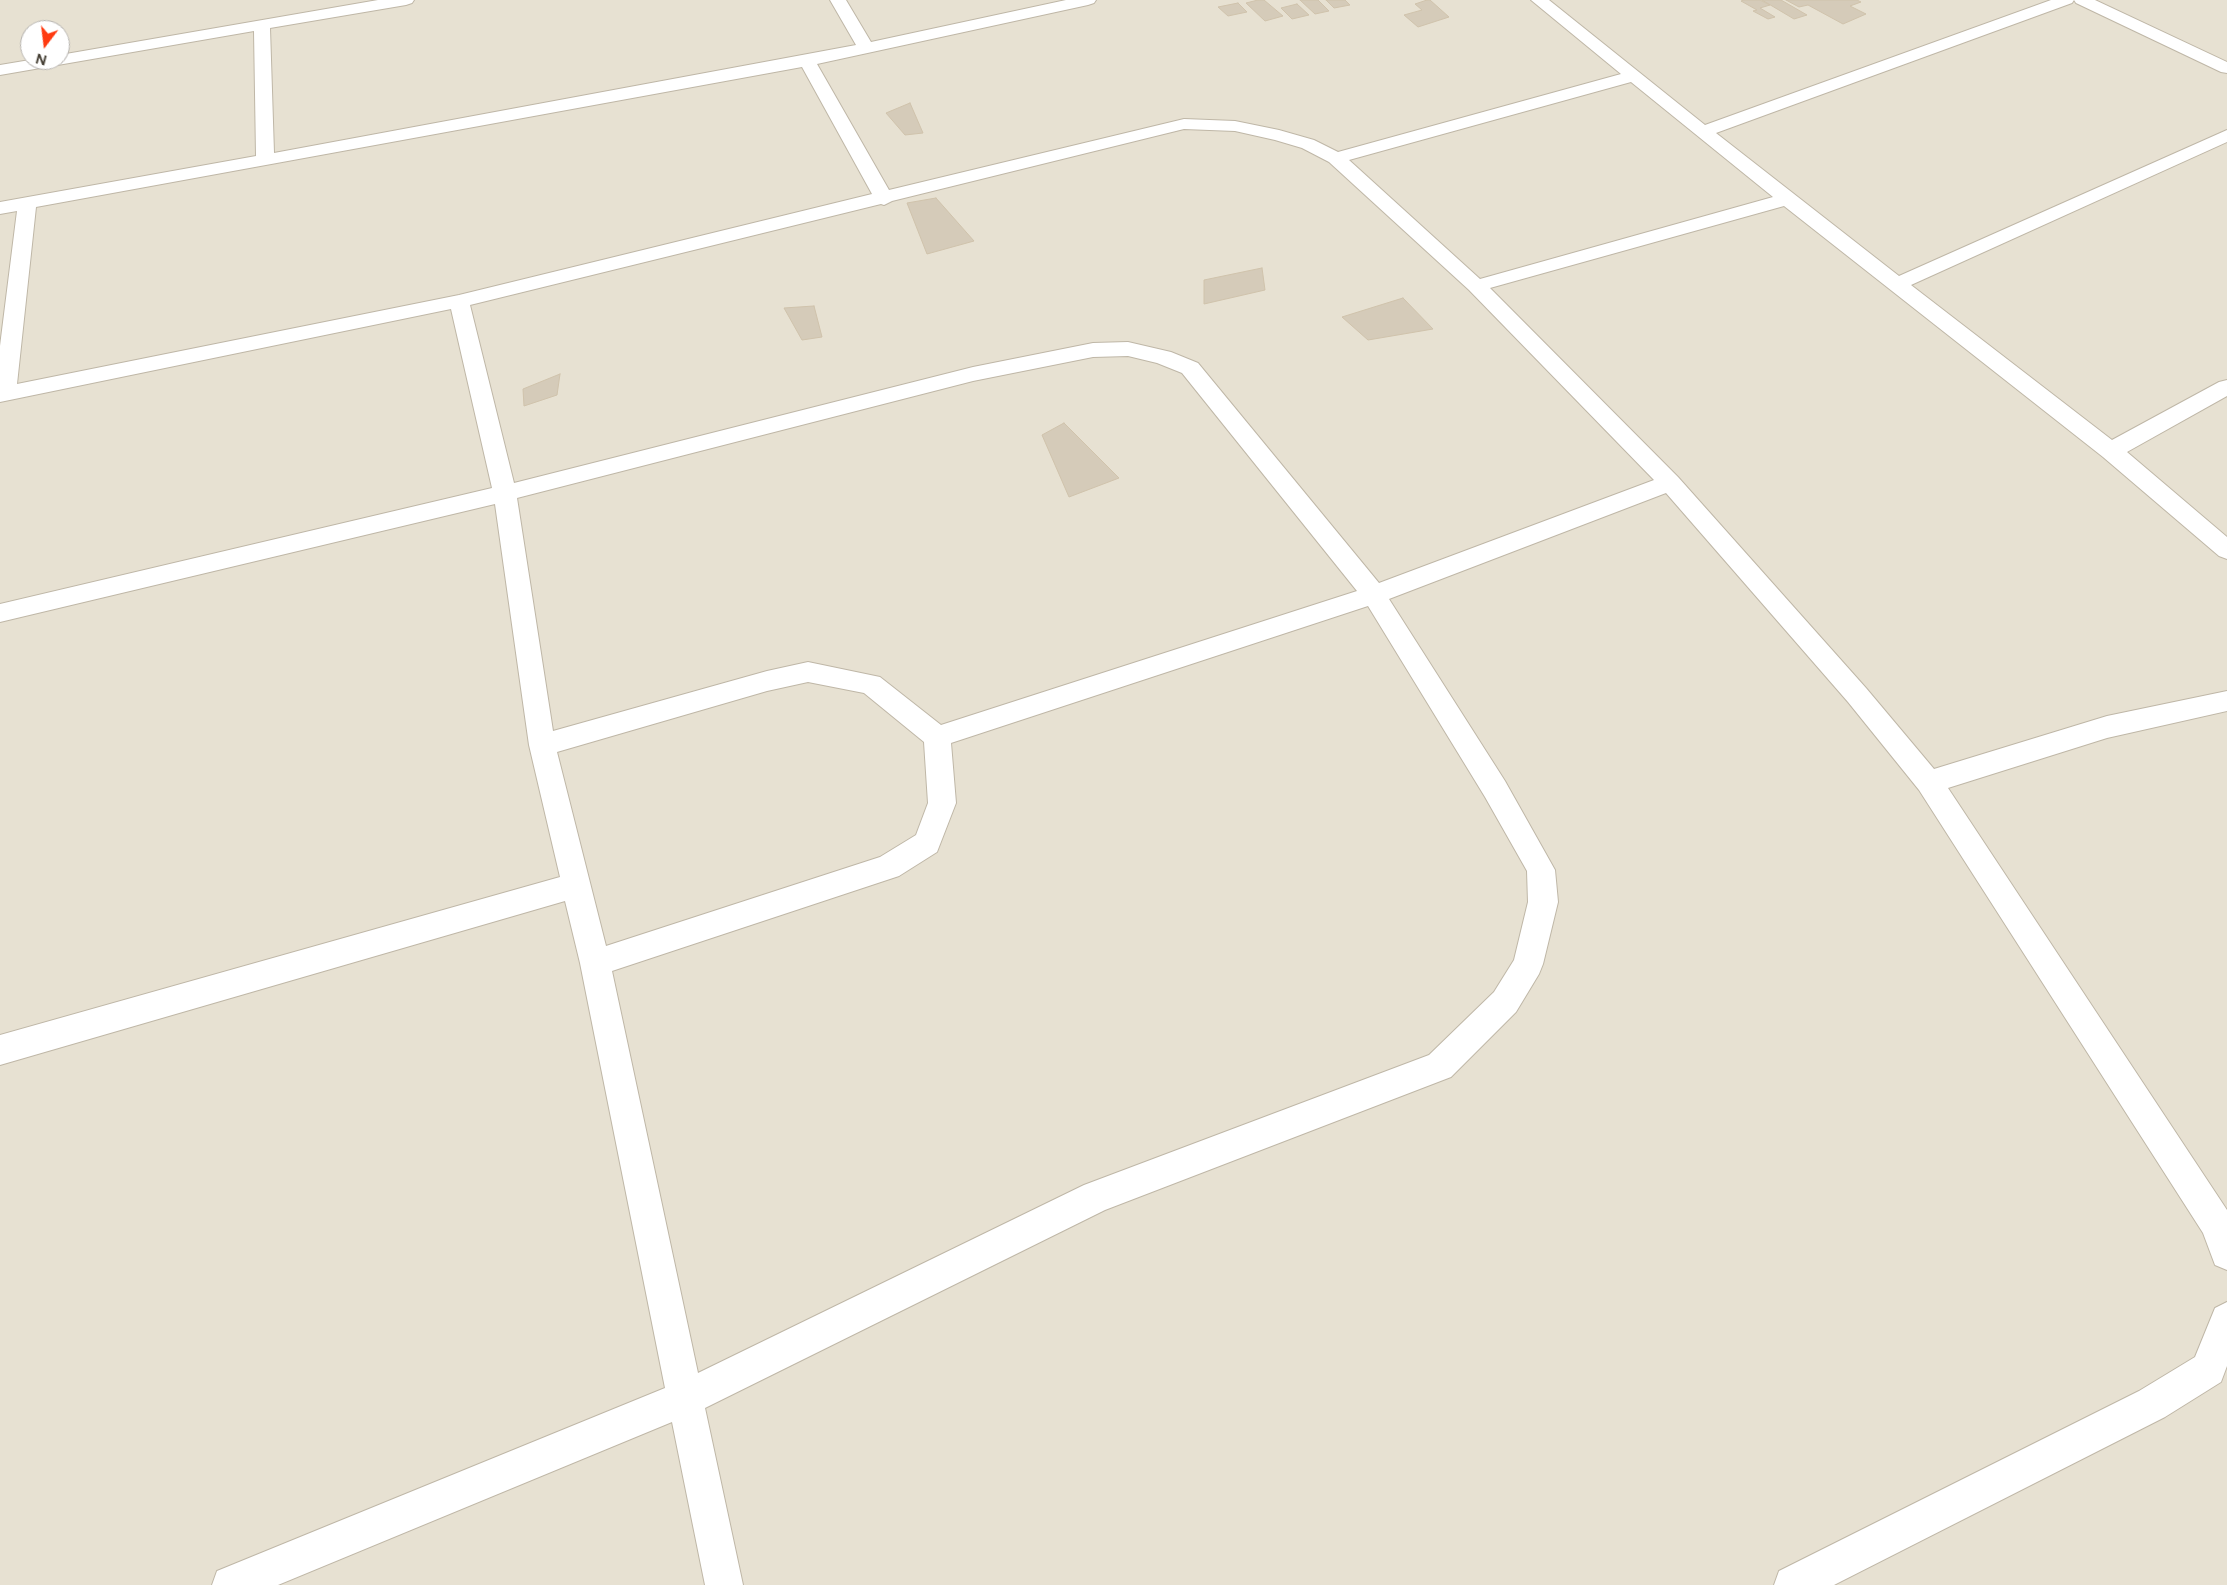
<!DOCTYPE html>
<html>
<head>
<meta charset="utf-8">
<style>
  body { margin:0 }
  #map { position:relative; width:2227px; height:1585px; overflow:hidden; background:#f3efe5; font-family:Figtree,sans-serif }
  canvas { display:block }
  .north { position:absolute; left:20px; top:20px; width:50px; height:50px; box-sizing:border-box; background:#fff; border:1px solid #b5b2ae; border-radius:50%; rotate:195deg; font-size:14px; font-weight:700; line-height:20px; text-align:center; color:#453f34 }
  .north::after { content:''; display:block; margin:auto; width:18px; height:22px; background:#ff3a10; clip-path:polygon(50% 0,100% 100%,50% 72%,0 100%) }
</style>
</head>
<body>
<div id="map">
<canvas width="2227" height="1585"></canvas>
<div class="north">N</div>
</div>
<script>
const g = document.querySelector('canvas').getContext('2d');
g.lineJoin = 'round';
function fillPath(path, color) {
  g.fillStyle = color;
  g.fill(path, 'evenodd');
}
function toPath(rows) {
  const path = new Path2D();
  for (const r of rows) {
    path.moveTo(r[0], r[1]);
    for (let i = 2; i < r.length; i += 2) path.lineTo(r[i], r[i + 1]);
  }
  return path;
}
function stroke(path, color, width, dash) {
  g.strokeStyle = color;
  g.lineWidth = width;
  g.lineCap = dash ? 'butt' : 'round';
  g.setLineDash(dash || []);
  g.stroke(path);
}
fillPath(toPath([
  [0,0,2227,0,2227,1585,0,1585],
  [30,30,60,30,60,60,30,60]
]), '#e7e1d2');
const building = toPath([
  [1258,0,1264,0,1283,16,1265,21,1246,3,1258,0],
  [1300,0,1318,0,1329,11,1315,14,1300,0],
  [1326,0,1345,0,1350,5,1334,8,1326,0],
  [1427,0,1430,0,1449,17,1418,27,1404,15,1422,10,1415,4,1427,0],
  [1744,0,1760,0,1770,5,1760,8,1775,17,1768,19,1753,11,1757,10,1741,1,1744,0],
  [1762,0,1781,0,1807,15,1794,19,1762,0],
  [1786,0,1857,0,1861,2,1850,6,1866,14,1843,24,1808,5,1799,7,1786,0],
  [1238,3,1247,12,1228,16,1218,7,1238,3],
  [1297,4,1309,15,1292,19,1281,8,1297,4],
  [910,103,923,133,905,135,886,113,910,103],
  [936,198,974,241,927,254,907,203,936,198],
  [1262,268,1265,290,1204,304,1204,280,1262,268],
  [1403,298,1433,329,1368,340,1342,317,1403,298],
  [814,306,822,337,802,340,784,308,814,306],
  [560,374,557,395,524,406,523,389,560,374],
  [1064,423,1119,478,1069,497,1042,435,1064,423]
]);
fillPath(building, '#d5cbb9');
stroke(building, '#d0c3ac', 1);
const minor = toPath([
  [378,0,414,0,412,3,406,5,270,28,274,153,856,45,830,0,846,0,871,42,1066,0,1096,0,1094,3,1088,5,817,64,889,190,1184,119,1235,121,1279,130,1314,140,1338,152,1621,74,1531,0,1549,0,1705,125,2051,0,2095,0,2227,62,2227,73,2221,72,2076,3,2074,0,2072,3,1716,133,1899,276,2227,130,2227,142,1911,285,2112,440,2219,382,2227,380,2227,396,2127,452,2227,537,2227,559,2219,556,2103,457,1784,206,1490,288,1678,477,1866,688,1934,769,2107,716,2227,691,2227,711,2107,738,1948,788,2227,1210,2227,1270,2215,1265,2203,1233,1919,790,1848,702,1666,493,1389,599,1505,781,1555,870,1558,902,1543,964,1539,974,1516,1012,1451,1077,1105,1210,705,1408,743,1585,705,1585,672,1422,278,1585,212,1585,217,1571,665,1388,580,963,565,901,0,1065,0,1035,560,877,529,745,495,504,0,622,0,604,492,488,451,309,0,402,0,346,17,211,0,214,0,202,256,156,254,31,0,75,0,65,30,60,60,60,60,55,378,0],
  [802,67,872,194,459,295,17,384,36,207,802,67],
  [1631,82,1773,197,1480,279,1349,160,1631,82],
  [1184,129,1235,131,1275,140,1302,148,1329,162,1469,290,1654,480,1379,583,1198,363,1171,352,1128,342,1093,343,973,367,514,483,470,305,881,204,884,205,892,201,1184,129],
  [1128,356,1157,363,1182,373,1357,591,941,725,880,677,808,662,767,671,553,731,517,498,973,381,1093,357,1128,356],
  [1368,606,1485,797,1527,871,1528,902,1514,960,1494,992,1429,1055,1084,1185,698,1373,612,971,899,876,937,852,956,803,951,743,1368,606],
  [808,682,864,693,924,742,928,803,916,835,880,857,606,946,557,752,767,691,808,682],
  [2227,1302,2227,1366,2221,1382,2165,1417,1834,1585,1774,1585,1779,1571,2139,1391,2195,1357,2215,1308,2227,1302]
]);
stroke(minor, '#bfb7a7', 2);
fillPath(minor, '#fff');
</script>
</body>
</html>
